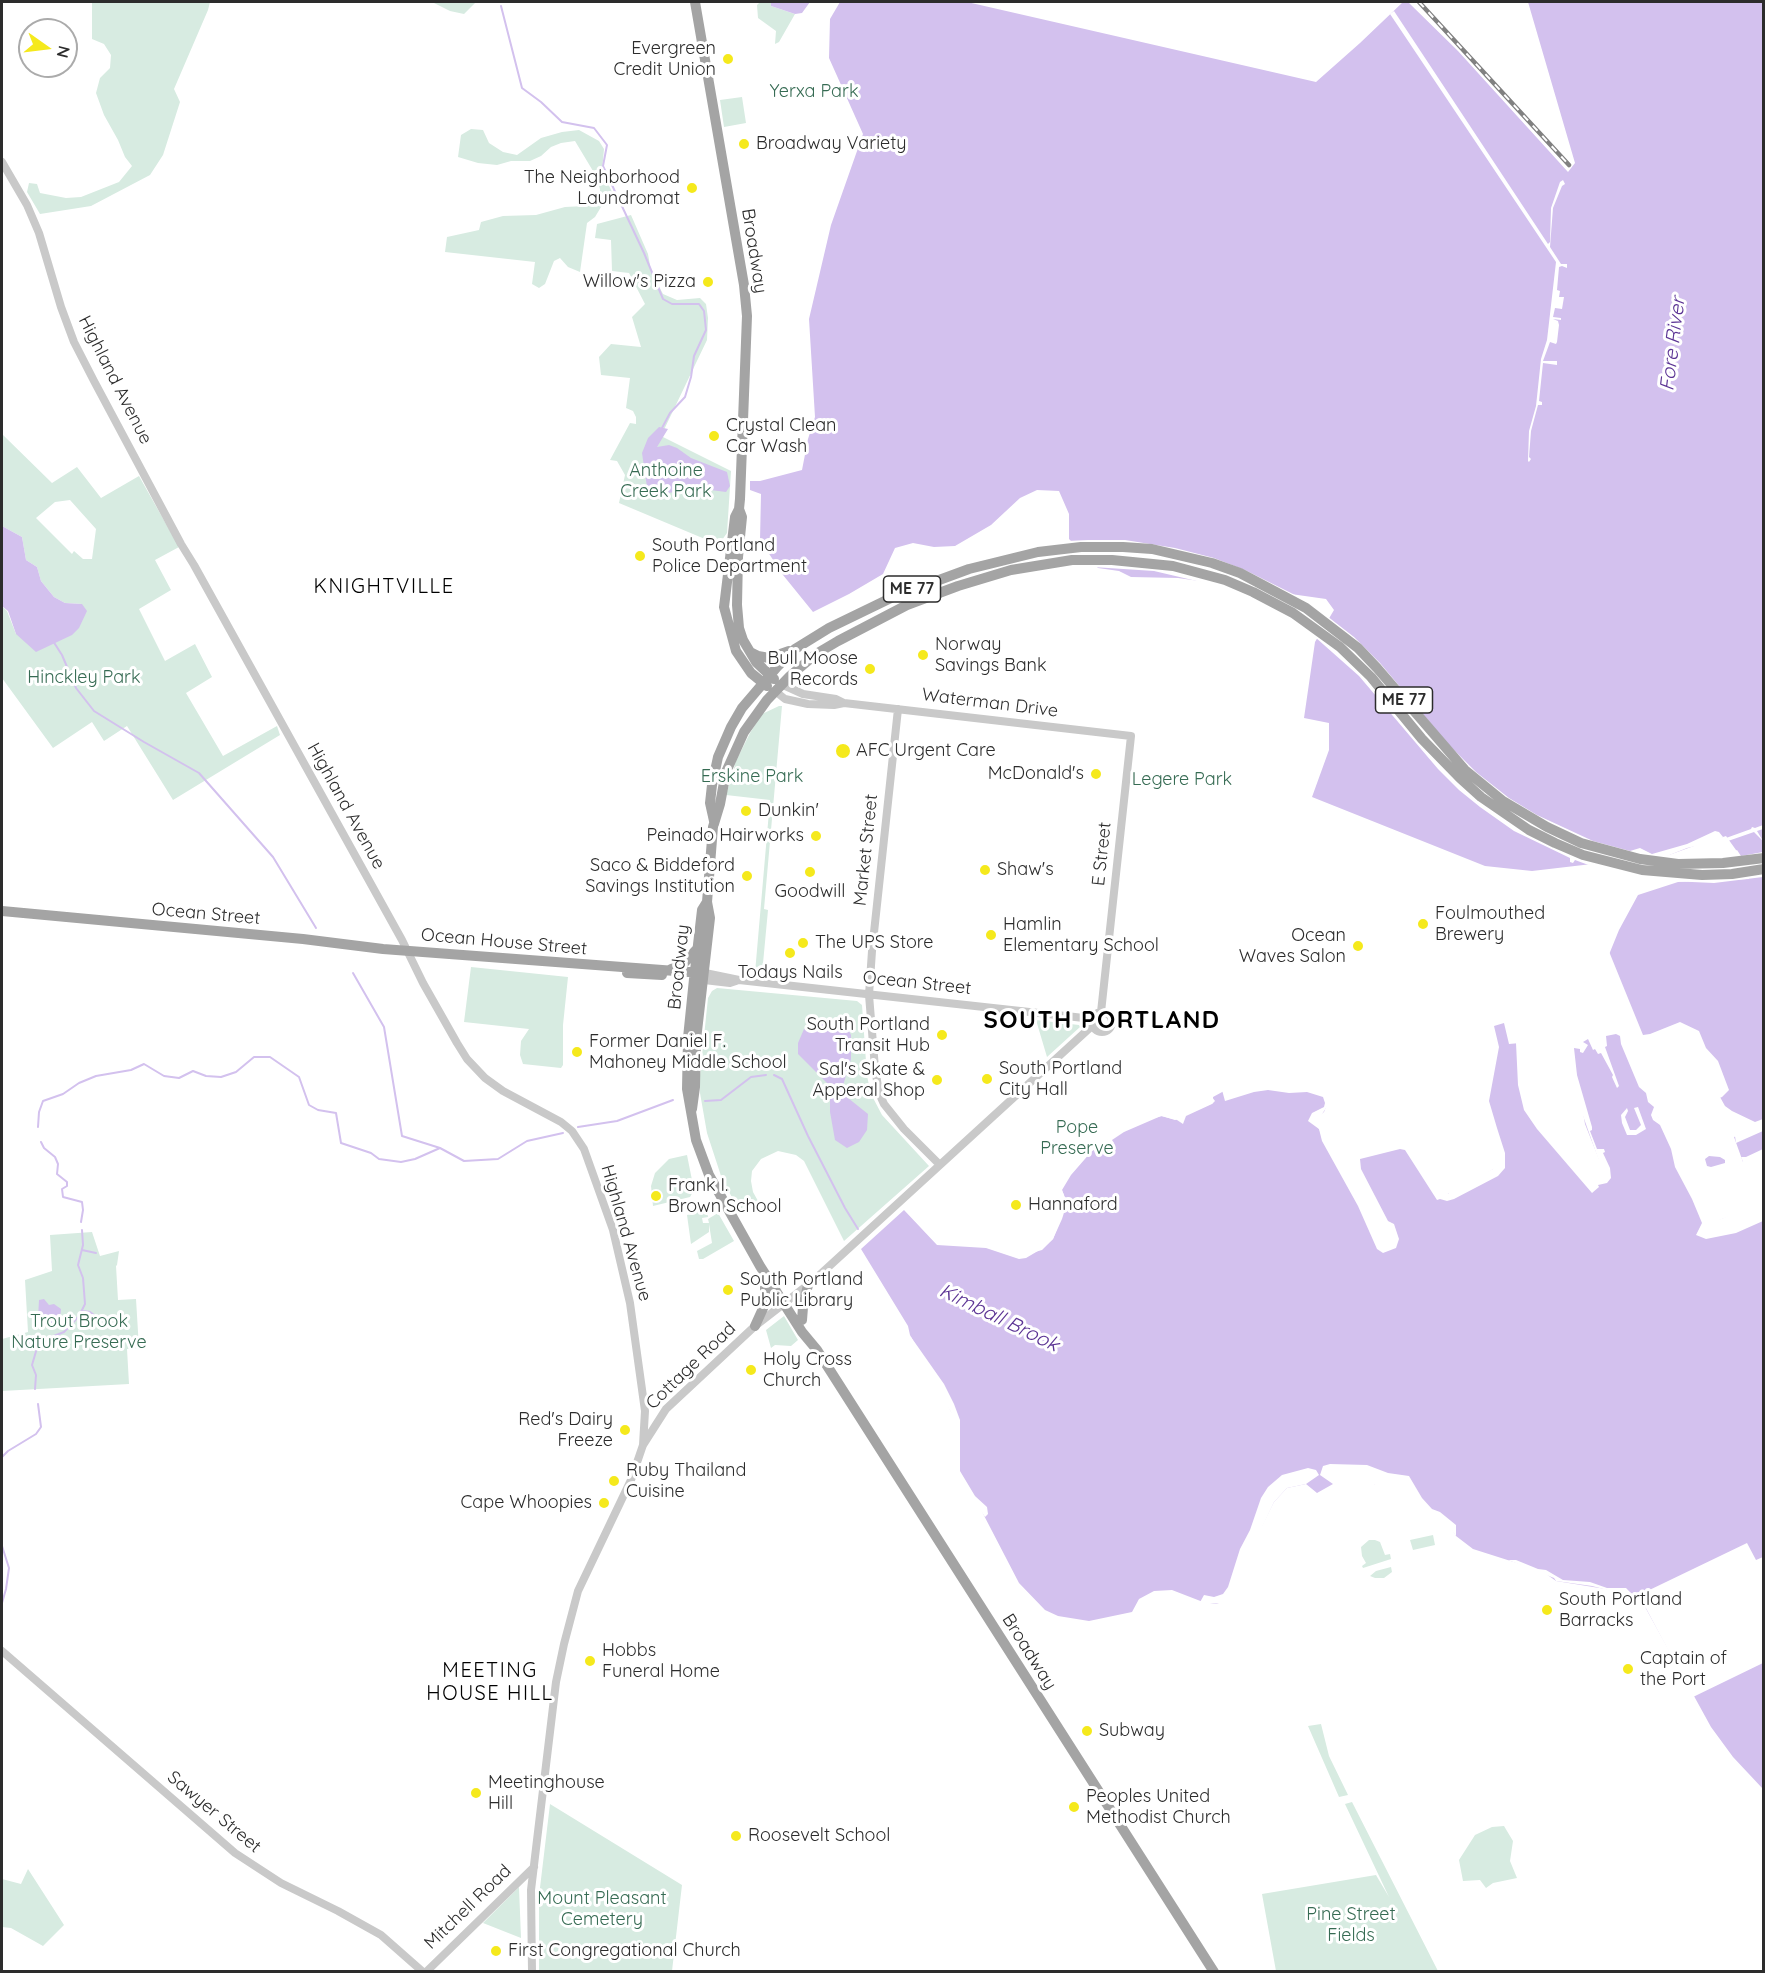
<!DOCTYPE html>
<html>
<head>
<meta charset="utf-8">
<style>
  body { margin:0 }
  #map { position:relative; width:1765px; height:1973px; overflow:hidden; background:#fff; font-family:Quicksand,sans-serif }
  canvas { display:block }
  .frame { position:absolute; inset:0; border:3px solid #2c2c2c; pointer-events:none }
  .north { position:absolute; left:18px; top:18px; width:60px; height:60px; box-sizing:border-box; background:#fff; border:2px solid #ababab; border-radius:50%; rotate:104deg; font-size:16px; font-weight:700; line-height:24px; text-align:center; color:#2c2c2c }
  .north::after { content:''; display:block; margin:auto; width:21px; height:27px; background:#f5e91c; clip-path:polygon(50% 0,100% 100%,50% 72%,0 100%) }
</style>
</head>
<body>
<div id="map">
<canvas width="1765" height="1973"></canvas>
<div class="frame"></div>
<div class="north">N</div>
</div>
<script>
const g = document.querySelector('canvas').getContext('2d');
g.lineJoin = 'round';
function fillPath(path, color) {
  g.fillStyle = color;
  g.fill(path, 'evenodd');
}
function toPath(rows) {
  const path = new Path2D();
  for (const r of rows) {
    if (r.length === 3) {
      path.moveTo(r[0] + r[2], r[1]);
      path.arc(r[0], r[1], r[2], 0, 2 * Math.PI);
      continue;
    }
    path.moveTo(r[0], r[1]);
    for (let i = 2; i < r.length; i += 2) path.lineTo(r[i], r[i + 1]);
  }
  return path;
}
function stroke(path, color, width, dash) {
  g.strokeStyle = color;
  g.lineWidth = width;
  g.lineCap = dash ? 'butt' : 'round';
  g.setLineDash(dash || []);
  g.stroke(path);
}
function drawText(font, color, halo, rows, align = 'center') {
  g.font = font + ' Quicksand,sans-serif';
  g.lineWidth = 6;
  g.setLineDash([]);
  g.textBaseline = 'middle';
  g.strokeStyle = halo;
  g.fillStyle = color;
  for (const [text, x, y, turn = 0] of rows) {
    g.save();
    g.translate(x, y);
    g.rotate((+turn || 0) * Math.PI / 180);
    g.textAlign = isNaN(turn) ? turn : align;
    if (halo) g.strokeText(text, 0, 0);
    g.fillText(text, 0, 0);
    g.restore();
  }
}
fillPath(toPath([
  [92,2,210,2,208,10,174,89,180,102,163,155,150,175,91,206,40,214,27,192,29,183,37,184,40,193,66,198,81,197,119,182,132,166,125,157,118,140,104,115,96,93,100,78,110,68,111,55,104,44,92,39],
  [432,2,476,2,464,14,450,11],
  [760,2,771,2,771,6,795,14,779,42,775,44,776,31,758,18,757,5],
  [742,97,746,123,724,127,720,100],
  [471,129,483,130,489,143,503,152,517,155,541,138,562,132,579,130,599,141,604,149,602,171,612,192,614,204,601,207,595,217,587,223,580,272,568,267,560,258,554,261,545,284,539,288,532,284,535,262,445,252,447,237,479,230,481,222,503,216,536,215,565,207,585,206,600,200,600,189,596,176,575,141,561,143,551,147,541,156,530,161,511,161,497,165,478,163,458,157,461,135],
  [631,215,648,254,651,271,663,294,677,300,700,298,706,304,708,318,707,340,661,436,731,471,727,533,722,540,717,542,712,542,619,503,625,475,617,461,610,460,630,423,636,424,636,417,633,411,626,408,630,378,601,375,599,357,611,344,641,347,632,317,645,304,629,273,612,271,611,240,595,238,597,224],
  [2,434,52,483,77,467,101,498,139,476,179,547,155,560,171,590,139,609,165,661,195,644,212,677,186,693,223,756,277,726,280,735,173,800,127,726,104,741,92,722,53,748,2,678,2,606,7,611,16,634,82,604,65,603,54,597,41,581,37,567,26,560,22,537,2,526],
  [70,500,96,529,92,559,83,559,74,551,72,554,36,518,55,502],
  [779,706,782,706,764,909,768,910,762,974,755,973,770,800,726,795,736,761,750,733,762,714],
  [471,967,568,977,563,1025,563,1065,561,1068,523,1064,520,1055,521,1041,529,1029,464,1022],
  [717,988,857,1001,862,1005,867,1076,871,1094,882,1115,929,1166,844,1241,804,1161,796,1155,778,1151,761,1159,752,1171,751,1181,753,1192,758,1201,740,1212,722,1179,707,1133,700,1093,700,1075,708,998,712,991],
  [1036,1020,1079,1025,1080,1027,1047,1057],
  [687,1155,694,1190,690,1197,653,1206,651,1186,655,1173,669,1159],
  [706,1205,708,1217,702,1218,703,1223,709,1223,708,1219,718,1213,734,1241,703,1259,699,1259,697,1251,712,1243,709,1224,709,1232,691,1244,687,1215,702,1211,693,1212,692,1206],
  [92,1232,100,1256,119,1251,117,1265,116,1266,118,1300,136,1299,139,1348,127,1349,129,1384,2,1391,2,1339,28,1332,25,1280,52,1271,50,1235],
  [784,1316,798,1340,791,1346,775,1345,771,1348,766,1330],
  [1433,1535,1435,1545,1413,1550,1410,1540],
  [1369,1540,1375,1540,1380,1542,1385,1555,1390,1554,1391,1559,1363,1568,1362,1566,1366,1563,1362,1556,1361,1547],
  [1391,1567,1392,1572,1384,1578,1375,1578,1370,1576,1376,1571],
  [1321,1724,1329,1756,1348,1795,1339,1797,1308,1726],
  [1352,1802,1438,1971,1276,1971,1262,1894,1376,1875,1389,1897,1345,1804],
  [550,1804,682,1885,672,1971,539,1971,539,1896],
  [1504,1826,1513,1841,1510,1861,1517,1878,1493,1883,1486,1888,1480,1880,1463,1881,1459,1860,1475,1835,1492,1827],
  [28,1869,64,1925,43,1946,11,1928,2,1927,2,1879,21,1884],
  [519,1887,521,1938,483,1923]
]), '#d7ebe1');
fillPath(toPath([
  [771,2,810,2,802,13,795,14,771,6],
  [840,2,967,2,1316,82,1360,43,1403,2,1408,2,1458,51,1568,172,1575,163,1528,2,1763,2,1763,1119,1755,1122,1732,1111,1725,1106,1720,1097,1695,1034,1676,1028,1643,1038,1608,957,1619,930,1638,895,1678,882,1749,879,1736,850,1726,836,1717,839,1716,838,1669,855,1532,871,1485,866,1312,797,1329,750,1329,723,1304,718,1315,642,1334,610,1326,599,1178,578,1131,577,1119,571,1098,568,1069,539,1069,514,1059,491,1037,490,1020,498,991,525,955,546,934,547,913,543,895,548,883,574,849,594,813,612,783,575,760,540,761,494,750,490,750,481,760,481,802,470,808,439,815,417,809,319,831,225,863,134,829,58,830,19],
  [659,427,668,429,657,447,669,445,677,448,691,458,727,472,730,486,726,492,703,489,667,493,647,487,642,453,648,438],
  [2,526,22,537,26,560,37,567,41,581,54,597,65,603,82,604,87,611,79,628,72,635,36,652,16,634,8,611,2,606],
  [819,1019,831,1019,846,1025,851,1035,851,1059,842,1089,848,1098,868,1114,867,1130,859,1142,847,1148,835,1140,830,1112,830,1086,798,1054,798,1043,804,1029],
  [1504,1023,1509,1044,1520,1043,1522,1079,1527,1108,1590,1177,1603,1175,1602,1167,1585,1124,1572,1049,1576,1037,1620,1033,1657,1107,1654,1113,1664,1124,1711,1223,1763,1204,1763,1789,1733,1757,1711,1727,1639,1596,1633,1599,1624,1592,1556,1581,1542,1571,1473,1549,1456,1536,1449,1524,1429,1510,1408,1486,1381,1486,1374,1484,1333,1484,1317,1493,1306,1484,1287,1488,1274,1502,1224,1601,1217,1604,1203,1602,1172,1590,1154,1591,1139,1599,1132,1612,1089,1621,1058,1616,1045,1610,1019,1583,978,1504,958,1472,956,1421,910,1335,908,1326,861,1249,904,1210,937,1245,986,1248,1019,1259,1026,1258,1043,1248,1053,1239,1067,1203,1062,1190,1071,1175,1091,1152,1107,1140,1146,1120,1162,1116,1175,1120,1213,1103,1213,1097,1224,1091,1267,1084,1292,1091,1298,1088,1323,1092,1328,1102,1324,1112,1314,1120,1382,1243,1388,1246,1390,1230,1355,1159,1404,1145,1440,1198,1499,1166,1500,1153,1485,1101,1489,1101,1499,1047,1494,1026],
  [1763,1127,1763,1155,1743,1162,1734,1137],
  [1709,1156,1720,1157,1725,1160,1725,1163,1711,1167,1707,1166,1705,1159],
  [44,1299,49,1305,54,1304,61,1309,60,1319,50,1324,43,1324,38,1318,39,1300]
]), '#d3c1ee');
fillPath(toPath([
  [1394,11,1548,244,1550,242,1551,208,1560,182,1563,180,1565,184,1562,186,1553,208,1550,247,1561,264,1567,264,1567,268,1562,266,1559,267,1557,290,1560,291,1559,297,1564,297,1562,309,1555,308,1553,317,1561,318,1561,320,1553,319,1558,321,1559,325,1557,342,1556,344,1550,342,1543,361,1557,361,1557,365,1543,363,1539,401,1542,402,1542,405,1538,405,1531,431,1529,457,1531,459,1529,462,1528,461,1529,431,1536,406,1541,359,1547,340,1556,262,1390,14],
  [1088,540,1125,540,1175,548,1214,558,1245,570,1299,597,1218,586,1154,571,1093,567,1067,541],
  [1327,616,1354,637,1380,663,1448,744,1476,772,1509,798,1537,815,1593,841,1630,851,1640,848,1652,854,1687,844,1715,831,1719,832,1723,837,1717,841,1687,848,1667,856,1672,857,1669,858,1594,867,1575,860,1573,863,1570,862,1570,858,1514,831,1480,807,1459,790,1438,769,1359,676,1315,637],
  [1763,825,1763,829,1757,831,1763,841,1754,832,1728,841,1726,838,1751,829,1752,827,1755,828],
  [1737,850,1741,856,1763,852,1763,877,1714,883,1670,881,1678,879,1745,876,1735,857,1735,851],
  [1608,949,1643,1035,1650,1034,1680,1022,1699,1031,1706,1048,1718,1061,1729,1090,1722,1097,1717,1099,1692,1036,1676,1031,1647,1041,1641,1040,1637,1036,1607,959,1606,955],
  [1617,1030,1624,1033,1631,1045,1651,1092,1659,1106,1657,1112,1658,1117,1667,1122,1709,1217,1712,1220,1721,1219,1764,1201,1763,1221,1736,1233,1706,1239,1696,1235,1702,1223,1692,1199,1675,1167,1671,1149,1660,1125,1653,1120,1651,1115,1654,1107,1648,1102,1646,1093,1639,1087,1621,1044,1620,1036,1616,1034,1606,1036,1607,1046,1605,1047,1619,1086,1617,1088,1612,1077,1613,1075,1601,1053,1598,1054,1595,1049,1593,1050,1588,1039,1583,1042,1588,1045,1583,1053,1580,1052,1580,1049,1574,1048,1577,1075,1592,1127,1592,1130,1590,1131,1597,1149,1604,1149,1605,1152,1603,1153,1610,1168,1611,1178,1607,1183,1598,1185,1599,1187,1592,1193,1537,1129,1524,1110,1518,1085,1516,1043,1523,1043,1525,1083,1530,1106,1578,1163,1591,1175,1600,1173,1599,1161,1576,1096,1569,1048,1573,1036],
  [1267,1081,1292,1088,1302,1085,1324,1090,1328,1100,1328,1105,1318,1120,1325,1127,1329,1142,1354,1191,1384,1241,1388,1243,1387,1231,1363,1188,1355,1170,1353,1157,1358,1152,1406,1142,1441,1194,1446,1191,1448,1194,1453,1187,1493,1169,1497,1163,1497,1150,1482,1102,1483,1099,1489,1101,1497,1128,1505,1153,1505,1168,1498,1176,1454,1199,1447,1201,1440,1199,1437,1200,1405,1150,1400,1149,1360,1159,1361,1169,1388,1221,1394,1224,1399,1239,1396,1248,1383,1253,1377,1249,1358,1206,1322,1141,1319,1129,1308,1121,1312,1113,1324,1107,1325,1103,1323,1097,1307,1092,1289,1093,1268,1090,1254,1092,1225,1101,1222,1090],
  [1212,1097,1215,1101,1212,1104,1186,1116,1183,1124,1177,1120,1161,1116,1124,1132,1112,1140,1114,1143,1111,1145,1107,1142,1099,1149,1096,1146,1142,1118,1158,1114,1175,1117,1210,1102],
  [1638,1107,1646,1129,1636,1135,1627,1135,1622,1123,1621,1115,1627,1108,1628,1111,1625,1117,1630,1130,1636,1130,1641,1125,1634,1108],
  [1763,1125,1763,1131,1736,1143,1735,1136],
  [1763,1149,1763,1157,1744,1164,1741,1157,1746,1157],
  [1062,1190,1067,1203,1062,1219,1053,1239,1042,1250,1028,1254,1040,1247,1050,1237,1063,1204],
  [911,1337,944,1384,954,1404,960,1420,960,1471,975,1496,987,1507,988,1514,985,1517,957,1475,951,1412,933,1384,911,1344,909,1339],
  [1330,1464,1367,1465,1388,1473,1409,1476,1422,1498,1432,1509,1440,1512,1456,1525,1456,1536,1448,1525,1427,1511,1409,1491,1402,1499,1389,1499,1383,1496,1378,1487,1374,1484,1333,1484,1320,1475,1323,1466],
  [1308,1468,1316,1470,1319,1475,1306,1484,1287,1488,1274,1502,1228,1599,1223,1604,1210,1603,1209,1606,1199,1604,1204,1595,1214,1597,1223,1594,1228,1587,1240,1549,1250,1530,1261,1498,1268,1487,1282,1475],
  [1747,1543,1756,1560,1763,1557,1763,1663,1693,1697,1639,1595],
  [1508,1560,1516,1560,1538,1569,1546,1570,1563,1580,1590,1582,1607,1588,1626,1588,1635,1597,1633,1599,1623,1594,1592,1586,1556,1581,1554,1578]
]), '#fff');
stroke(toPath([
  [501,6,522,88,541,102,562,122,594,128,607,145,603,166,644,253,663,299,672,304,699,304,704,311,706,330,694,356,691,377,685,397,670,413,662,428],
  [53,641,62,655,76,688,94,711,144,742,199,773,273,857,316,928],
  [353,973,384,1027,402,1136,440,1148,464,1161,498,1159,527,1141,563,1133],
  [774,1075,782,1079,808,1136,845,1208,858,1229],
  [705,1101,721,1100,751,1077,766,1075],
  [38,1127,39,1112,43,1101,63,1094,79,1083,96,1076,131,1070,144,1064,164,1076,179,1078,193,1071,206,1076,221,1077,236,1072,254,1057,270,1057,299,1077,309,1105,318,1110,336,1113,341,1143,371,1153,379,1159,401,1162,415,1159,440,1148],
  [578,1127,617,1121,673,1100],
  [41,1142,44,1148,55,1157,58,1164,57,1174,67,1182,67,1186,62,1189,63,1197,82,1202,83,1210,81,1222],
  [82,1250,96,1253],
  [83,1311,90,1312,94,1315],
  [35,1389,36,1375,32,1365,37,1348,46,1339,64,1332,79,1316,85,1304,83,1278,78,1265,83,1245,82,1230],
  [2,1457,8,1451,36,1434,41,1427,38,1404],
  [2,1546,9,1568,6,1589,2,1603]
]), '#d3c1ee', 2);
stroke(toPath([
  [2,162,27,205,39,233,61,307,74,342,94,381,181,544,194,565,402,940,423,983,457,1043,467,1059,485,1078,503,1091,561,1122,572,1131,584,1149,613,1230,630,1303,645,1411,643,1445],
  [781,684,803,694,836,699,844,703],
  [775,691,785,699,808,704,834,705,844,703,1131,736,1101,1012],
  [898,709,872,951,869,995,875,1068,879,1093,884,1104,904,1129,940,1165],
  [705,973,739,980,1093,1019],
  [704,980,730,983,736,981],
  [1102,1022,10],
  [2,1651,235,1853,281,1883,338,1911,381,1935,423,1972],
  [426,1972,534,1867],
  [532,1972,531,1890,556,1682,564,1644,578,1591,631,1480,643,1445,666,1409,755,1326,813,1281,1093,1025]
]), '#c9c9c9', 8);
stroke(toPath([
  [695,2,744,285,747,316,740,499,739,509,735,517,724,607,736,651,751,673,767,686],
  [739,509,742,517,738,557,737,605,739,628,743,640,756,662,774,679],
  [750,652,758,656,769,658,789,651],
  [714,821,710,803,712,785,718,757,731,727,742,708,777,667,795,649,829,628,893,597,969,569,1038,552,1081,547,1123,547,1152,549,1212,563,1240,573,1306,608,1358,648,1377,668,1465,770,1503,801,1547,827,1581,843,1640,859,1678,864,1723,863,1764,858],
  [707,902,702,910,694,979,688,1038,687,1089,696,1140,709,1175,760,1266,802,1332,817,1350,1214,1972],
  [2,911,303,939,383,949,702,973],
  [671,969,683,964,698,948],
  [627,973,662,975],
  [692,1109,695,1087,696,1040,710,918,707,902,713,827,720,804,726,772,744,732,767,700,790,676,816,654,838,641,907,605,958,586,1011,570,1072,560,1112,560,1173,566,1225,580,1253,592,1293,613,1340,647,1371,677,1422,739,1460,778,1481,797,1529,830,1555,843,1583,855,1642,870,1702,875,1732,874,1764,869],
  [802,1320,803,1307,808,1285],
  [755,1326,765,1304,765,1276]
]), '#a4a4a4', 10);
const rail = toPath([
  [1419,2,1569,165]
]);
stroke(rail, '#818181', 4.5);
stroke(rail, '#fff', 2, [7]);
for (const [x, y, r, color] of [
  [728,59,6,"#f5e91c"],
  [744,144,6,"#f5e91c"],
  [692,188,6,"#f5e91c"],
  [708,282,6,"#f5e91c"],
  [714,436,6,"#f5e91c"],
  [640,556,6,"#f5e91c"],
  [923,655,6,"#f5e91c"],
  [870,669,6,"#f5e91c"],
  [843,751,8,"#f5e91c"],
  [1096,774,6,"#f5e91c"],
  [746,811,6,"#f5e91c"],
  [816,836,6,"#f5e91c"],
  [985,870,6,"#f5e91c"],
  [810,872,6,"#f5e91c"],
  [747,876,6,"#f5e91c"],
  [1423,924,6,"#f5e91c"],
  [991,935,6,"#f5e91c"],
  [803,943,6,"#f5e91c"],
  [1358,946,6,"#f5e91c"],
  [790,953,6,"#f5e91c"],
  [942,1035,6,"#f5e91c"],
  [577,1052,6,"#f5e91c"],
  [987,1079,6,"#f5e91c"],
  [937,1080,6,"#f5e91c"],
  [656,1196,6,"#f5e91c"],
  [1016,1205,6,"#f5e91c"],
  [728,1290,6,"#f5e91c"],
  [751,1370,6,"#f5e91c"],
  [625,1430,6,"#f5e91c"],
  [614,1481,6,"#f5e91c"],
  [604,1503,6,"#f5e91c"],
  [1547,1610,6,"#f5e91c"],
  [590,1661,6,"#f5e91c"],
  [1628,1669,6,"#f5e91c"],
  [1087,1731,6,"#f5e91c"],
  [476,1793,6,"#f5e91c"],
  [1074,1807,6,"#f5e91c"],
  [736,1836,6,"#f5e91c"],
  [496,1951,6,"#f5e91c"]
]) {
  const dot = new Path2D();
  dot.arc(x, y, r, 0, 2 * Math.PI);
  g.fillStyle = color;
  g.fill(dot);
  stroke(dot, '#fff', 2);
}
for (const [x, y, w] of [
  [912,589,57],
  [1404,700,57]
]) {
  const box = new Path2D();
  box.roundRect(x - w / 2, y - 13, w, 26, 4.5);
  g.fillStyle = '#fff';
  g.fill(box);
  stroke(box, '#2c2c2c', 1.5);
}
drawText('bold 16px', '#2c2c2c', null, [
  ["ME 77",912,589],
  ["ME 77",1404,700]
]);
drawText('18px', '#2c2c2c', '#fff', [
  ["Evergreen",716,49,"right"],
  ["Credit Union",716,70,"right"],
  ["Broadway Variety",756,144],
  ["The Neighborhood",680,178,"right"],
  ["Laundromat",680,199,"right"],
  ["Willow's Pizza",696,282,"right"],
  ["Crystal Clean",726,426],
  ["Car Wash",726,447],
  ["South Portland",652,546],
  ["Police Department",652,567],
  ["Norway",935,645],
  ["Savings Bank",935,666],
  ["Bull Moose",858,659,"right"],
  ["Records",858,680,"right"],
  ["AFC Urgent Care",856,751],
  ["McDonald's",1084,774,"right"],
  ["Dunkin'",758,811],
  ["Peinado Hairworks",804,836,"right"],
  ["Saco & Biddeford",735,866,"right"],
  ["Savings Institution",735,887,"right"],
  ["Shaw's",997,870],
  ["Goodwill",810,892,"center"],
  ["Foulmouthed",1435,914],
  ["Brewery",1435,935],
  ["Hamlin",1003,925],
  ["Elementary School",1003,946],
  ["Ocean",1346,936,"right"],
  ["Waves Salon",1346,957,"right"],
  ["The UPS Store",815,943],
  ["Todays Nails",790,973,"center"],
  ["South Portland",930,1025,"right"],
  ["Transit Hub",930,1046,"right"],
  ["Former Daniel F.",589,1042],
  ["Mahoney Middle School",589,1063],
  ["South Portland",999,1069],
  ["City Hall",999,1090],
  ["Sal's Skate &",925,1070,"right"],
  ["Apperal Shop",925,1091,"right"],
  ["Frank I.",668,1186],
  ["Brown School",668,1207],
  ["Hannaford",1028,1205],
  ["South Portland",740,1280],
  ["Public Library",740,1301],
  ["Holy Cross",763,1360],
  ["Church",763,1381],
  ["Red's Dairy",613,1420,"right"],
  ["Freeze",613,1441,"right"],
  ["Ruby Thailand",626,1471],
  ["Cuisine",626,1492],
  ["Cape Whoopies",592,1503,"right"],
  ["South Portland",1559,1600],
  ["Barracks",1559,1621],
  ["Hobbs",602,1651],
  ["Funeral Home",602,1672],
  ["Captain of",1640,1659],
  ["the Port",1640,1680],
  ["Subway",1099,1731],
  ["Meetinghouse",488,1783],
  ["Hill",488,1804],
  ["Peoples United",1086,1797],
  ["Methodist Church",1086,1818],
  ["Roosevelt School",748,1836],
  ["First Congregational Church",508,1951]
], 'left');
drawText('18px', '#366b53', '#fff', [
  ["Yerxa Park",814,92],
  ["Anthoine",666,471],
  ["Creek Park",666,492],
  ["Hinckley Park",84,678],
  ["Erskine Park",752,777],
  ["Legere Park",1182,780],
  ["Pope",1077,1128],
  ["Preserve",1077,1149],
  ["Trout Brook",79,1322],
  ["Nature Preserve",79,1343],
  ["Mount Pleasant",602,1899],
  ["Cemetery",602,1920],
  ["Pine Street",1351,1915],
  ["Fields",1351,1936]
]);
drawText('18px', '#2c2c2c', '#fff', [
  ["Broadway",754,251,81],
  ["Highland Avenue",115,380,63],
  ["Waterman Drive",990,703,7],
  ["Highland Avenue",346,806,61],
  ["Market Street",866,850,-84],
  ["E Street",1102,854,-84],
  ["Ocean Street",206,914,5],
  ["Ocean House Street",504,942,5],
  ["Broadway",679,967,-84],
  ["Ocean Street",917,983,6],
  ["Highland Avenue",626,1233,74],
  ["Cottage Road",691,1366,-44],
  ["Broadway",1029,1652,58],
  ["Sawyer Street",214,1812,40],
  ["Mitchell Road",468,1907,-44]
]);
drawText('italic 20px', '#5b3394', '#fff', [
  ["Fore River",1673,344,-83],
  ["Kimball Brook",999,1318,26]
]);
g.letterSpacing = '1.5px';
drawText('20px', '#000', '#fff', [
  ["KNIGHTVILLE",384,587],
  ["MEETING",490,1671],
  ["HOUSE HILL",490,1694]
]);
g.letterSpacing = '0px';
g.letterSpacing = '1.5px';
drawText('bold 24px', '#000', '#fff', [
  ["SOUTH PORTLAND",1102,1021]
]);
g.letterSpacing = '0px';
</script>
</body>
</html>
